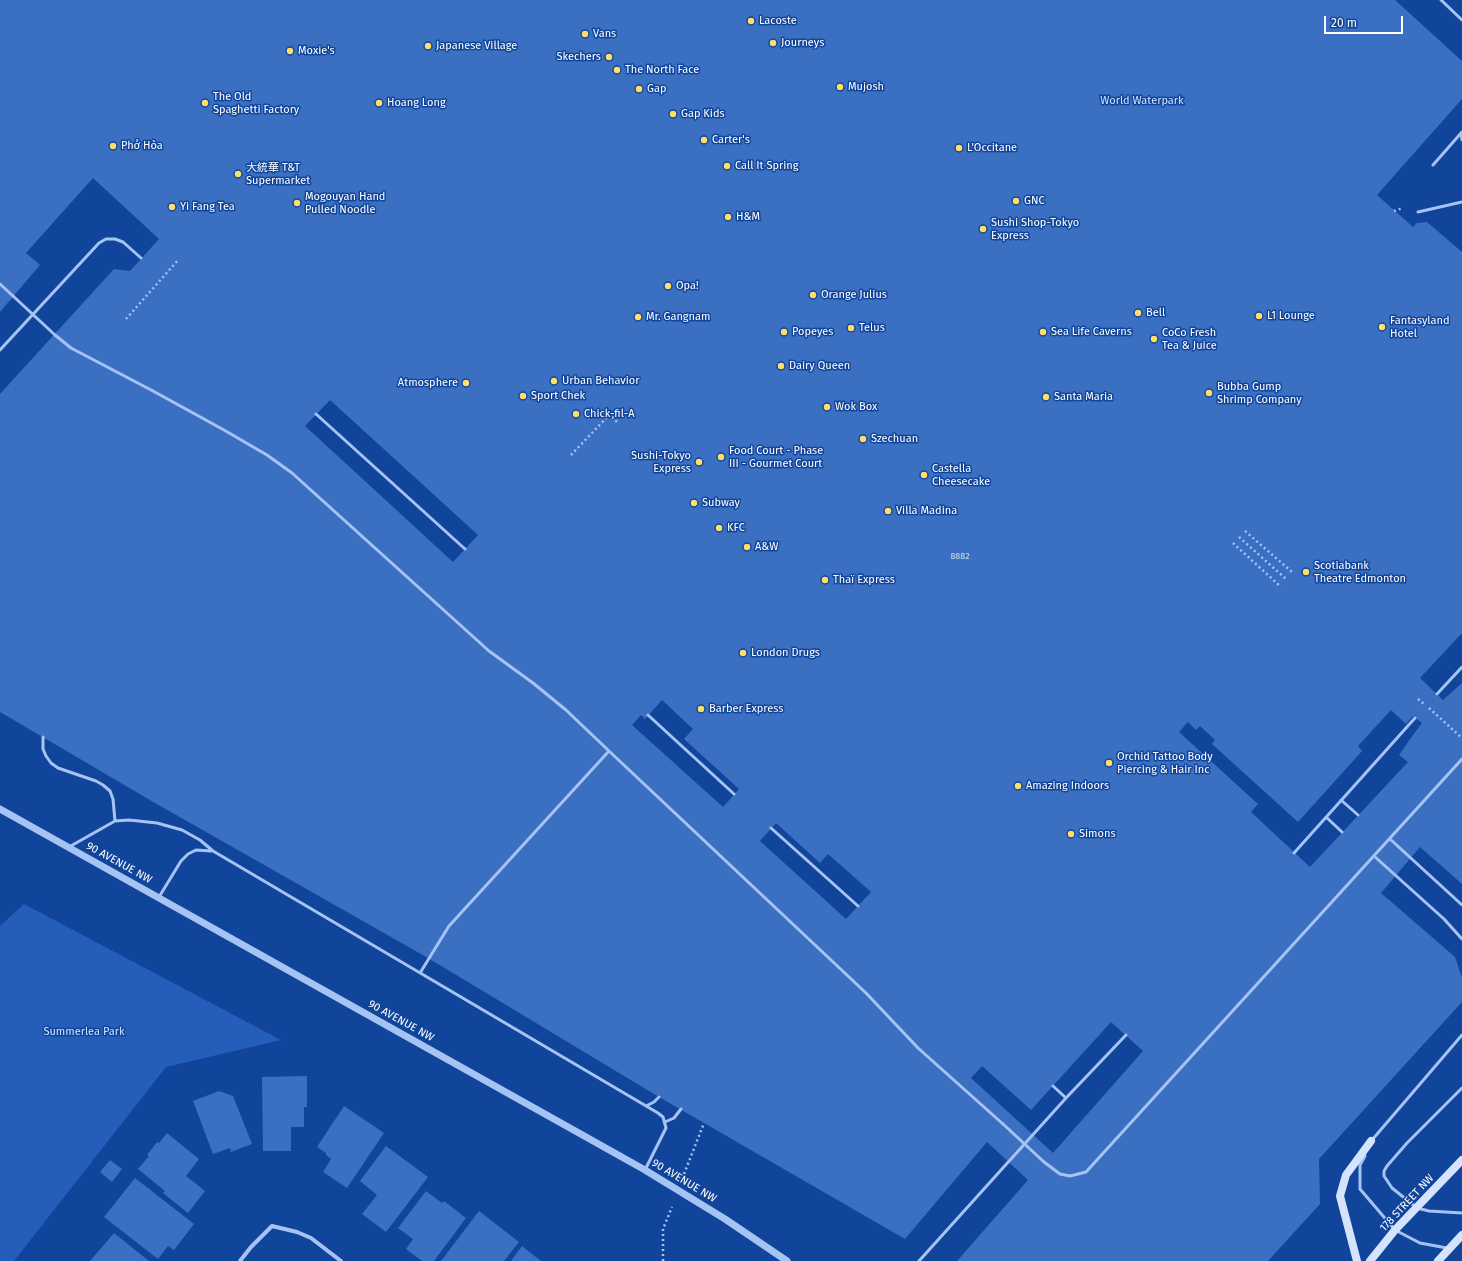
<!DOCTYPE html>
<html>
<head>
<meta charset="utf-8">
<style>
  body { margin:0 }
  #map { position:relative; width:1462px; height:1261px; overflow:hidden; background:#11459b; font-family:"Fira Sans",sans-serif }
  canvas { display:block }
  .scale { position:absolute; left:1324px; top:16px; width:79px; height:18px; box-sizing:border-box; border:2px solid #fff; border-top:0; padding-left:5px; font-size:12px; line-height:14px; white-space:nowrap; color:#fff; -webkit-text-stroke:3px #11459b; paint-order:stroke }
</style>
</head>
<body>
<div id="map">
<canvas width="1462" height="1261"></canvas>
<div class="scale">20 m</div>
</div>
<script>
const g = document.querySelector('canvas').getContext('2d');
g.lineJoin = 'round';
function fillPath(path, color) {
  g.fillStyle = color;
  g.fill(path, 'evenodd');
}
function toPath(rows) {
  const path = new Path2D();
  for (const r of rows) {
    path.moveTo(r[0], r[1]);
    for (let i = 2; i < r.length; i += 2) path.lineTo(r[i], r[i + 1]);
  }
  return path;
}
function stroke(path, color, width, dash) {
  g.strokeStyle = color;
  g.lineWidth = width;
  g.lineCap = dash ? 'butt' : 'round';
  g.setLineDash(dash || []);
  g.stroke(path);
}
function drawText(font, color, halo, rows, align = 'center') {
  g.font = font + ' "Fira Sans","Noto Sans SC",sans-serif';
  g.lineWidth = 3;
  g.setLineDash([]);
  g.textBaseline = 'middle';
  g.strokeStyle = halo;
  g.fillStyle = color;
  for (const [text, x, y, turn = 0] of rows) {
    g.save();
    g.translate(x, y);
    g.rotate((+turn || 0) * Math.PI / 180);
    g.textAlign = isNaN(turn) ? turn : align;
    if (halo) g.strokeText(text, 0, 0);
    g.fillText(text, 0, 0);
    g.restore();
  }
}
fillPath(toPath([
  [24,904,281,1040,166,1067,14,1261,0,1261,0,926]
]), '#245eba');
fillPath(toPath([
  [0,0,1395,0,1462,61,1462,99,1377,195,1413,227,1417,223,1427,222,1462,252,1462,635,1461,634,1420,678,1443,700,1462,683,1462,884,1420,847,1381,893,1455,957,1462,978,1462,1002,1319,1159,1320,1204,1268,1261,957,1261,1028,1180,987,1142,905,1239,659,1097,428,958,155,803,0,712,0,394,114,269,130,271,159,239,93,178,26,253,40,265,0,312],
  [330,400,478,535,453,562,305,426],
  [662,700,693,729,684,739,739,789,723,807,632,725,641,715,645,719],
  [1391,710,1406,724,1413,716,1422,723,1410,739,1399,755,1408,762,1310,867,1251,812,1258,804,1179,732,1188,722,1196,730,1200,726,1215,740,1212,744,1298,822,1362,751,1358,746],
  [776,823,820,863,828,854,871,892,846,919,760,841],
  [1111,1022,1143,1051,1053,1153,971,1078,982,1066,1031,1110],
  [307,1076,307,1107,304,1107,304,1127,291,1127,291,1151,263,1151,262,1077],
  [219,1091,233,1096,252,1144,231,1152,230,1148,213,1154,193,1101],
  [344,1106,384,1133,347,1188,323,1172,331,1159,326,1155,326,1153,317,1147],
  [167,1133,199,1159,186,1176,205,1191,188,1213,163,1193,165,1191,138,1169,149,1156,147,1155,157,1142,159,1143],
  [386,1146,428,1177,386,1232,362,1214,377,1195,360,1181],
  [110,1160,122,1169,112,1182,100,1172],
  [135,1178,194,1224,174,1250,168,1246,158,1259,104,1217],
  [426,1191,442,1203,444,1201,466,1218,434,1261,422,1261,406,1249,413,1239,398,1228],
  [479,1211,519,1242,504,1261,441,1261],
  [114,1233,149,1261,90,1261],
  [522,1246,541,1261,511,1261]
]), '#3a6fc2');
stroke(toPath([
  [1394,211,1403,208],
  [126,319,179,259],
  [571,455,610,414,617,422],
  [1245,531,1292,572],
  [1239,537,1286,579],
  [1233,543,1281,587],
  [1418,699,1424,704],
  [1429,708,1462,738],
  [684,1174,704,1123],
  [663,1261,663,1229,672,1207]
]), '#a5c4f4', 2.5, [2, 3]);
stroke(toPath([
  [1441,0,1462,20],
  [1461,134,1462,140],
  [1433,165,1462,132],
  [0,284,13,296],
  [55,335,71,348,153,391,224,430,267,455,292,473,489,651,533,683,566,710,609,751,449,926,420,973],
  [0,350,99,243,106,239,115,239,123,242,141,258],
  [316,414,465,549],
  [1437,694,1462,667],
  [648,715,734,794],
  [43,737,43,749,46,756,51,763,58,768,96,781,103,785,110,791,113,799,115,821],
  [609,751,866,993,918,1048,1003,1124],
  [1341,800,1358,815],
  [1326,817,1342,832],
  [771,828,858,906],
  [1390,839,1462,905],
  [69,847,115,821,129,820,157,823,182,830,200,840,213,851,658,1113,663,1117,666,1128,645,1170],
  [1294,853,1415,718],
  [1374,856,1444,919,1462,939],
  [159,897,181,861,188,854,196,850,211,851],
  [1053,1086,1066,1098],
  [1462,1088,1407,1143,1387,1166,1384,1171,1384,1176,1392,1188,1417,1208,1429,1211,1462,1213],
  [646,1106,654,1102,659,1097],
  [665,1122,674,1118,681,1109],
  [1372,1140,1462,1035],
  [1365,1156,1360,1165,1360,1189,1395,1230,1420,1243,1447,1248],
  [1044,1162,1060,1174,1070,1176,1086,1172,1462,759],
  [919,1261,1066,1098,1126,1035]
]), '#a5c4f4', 3);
stroke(toPath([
  [240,1261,251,1247,272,1226,297,1232,311,1238,341,1261]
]), '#a5c4f4', 4);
stroke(toPath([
  [0,809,645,1170,725,1219,787,1261]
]), '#a5c4f4', 7);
stroke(toPath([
  [1357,1261,1340,1196,1346,1175,1371,1141],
  [1370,1261,1395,1230,1462,1160],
  [1438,1261,1462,1235]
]), '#d5e4fd', 8);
stroke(toPath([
  [1418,212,1462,202],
  [13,296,55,335],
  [1003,1124,1044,1162]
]), '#a5c4f4', 3);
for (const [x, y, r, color] of [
  [751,21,4,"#ffdd69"],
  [585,34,4,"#ffdd69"],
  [773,43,4,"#ffdd69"],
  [428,46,4,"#ffdd69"],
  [290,51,4,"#ffdd69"],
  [609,57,4,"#ffdd69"],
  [617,70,4,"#ffdd69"],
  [840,87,4,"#ffdd69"],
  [639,89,4,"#ffdd69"],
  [205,103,4,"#ffdd69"],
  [379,103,4,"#ffdd69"],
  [673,114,4,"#ffdd69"],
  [704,140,4,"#ffdd69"],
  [113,146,4,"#ffdd69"],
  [959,148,4,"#ffdd69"],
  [727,166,4,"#ffdd69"],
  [238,174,4,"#ffdd69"],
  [1016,201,4,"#ffdd69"],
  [297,203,4,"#ffdd69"],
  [172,207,4,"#ffdd69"],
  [728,217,4,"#ffdd69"],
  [983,229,4,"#ffdd69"],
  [668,286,4,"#ffdd69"],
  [813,295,4,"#ffdd69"],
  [1138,313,4,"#ffdd69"],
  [1259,316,4,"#ffdd69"],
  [638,317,4,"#ffdd69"],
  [1382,327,4,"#ffdd69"],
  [851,328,4,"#ffdd69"],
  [784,332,4,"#ffdd69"],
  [1043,332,4,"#ffdd69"],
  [1154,339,4,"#ffdd69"],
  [781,366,4,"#ffdd69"],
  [554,381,4,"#ffdd69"],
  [466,383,4,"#ffdd69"],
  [1209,393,4,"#ffdd69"],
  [523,396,4,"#ffdd69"],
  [1046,397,4,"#ffdd69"],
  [827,407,4,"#ffdd69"],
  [576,414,4,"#ffdd69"],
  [863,439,4,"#ffdd69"],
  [721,457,4,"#ffdd69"],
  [699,462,4,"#ffdd69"],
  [924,475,4,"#ffdd69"],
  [694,503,4,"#ffdd69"],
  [888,511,4,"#ffdd69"],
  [719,528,4,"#ffdd69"],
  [747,547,4,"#ffdd69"],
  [1306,572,4,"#ffdd69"],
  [825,580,4,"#ffdd69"],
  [743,653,4,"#ffdd69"],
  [701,709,4,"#ffdd69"],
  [1109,763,4,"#ffdd69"],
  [1018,786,4,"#ffdd69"],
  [1071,834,4,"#ffdd69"]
]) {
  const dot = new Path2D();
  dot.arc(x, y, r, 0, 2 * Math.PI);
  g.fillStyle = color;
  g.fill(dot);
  stroke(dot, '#11459b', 1.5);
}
drawText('9px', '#cedbf0', null, [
  ["8882",960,556]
]);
drawText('11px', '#fff', '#11459b', [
  ["Lacoste",759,21],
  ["Vans",593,34],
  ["Journeys",781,43],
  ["Japanese Village",436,46],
  ["Moxie's",298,51],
  ["Skechers",601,57,"right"],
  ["The North Face",625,70],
  ["Mujosh",848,87],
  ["Gap",647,89],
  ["The Old",213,97],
  ["Spaghetti Factory",213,110],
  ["Hoang Long",387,103],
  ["Gap Kids",681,114],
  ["Carter's",712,140],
  ["Phở Hòa",121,146],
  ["L'Occitane",967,148],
  ["Call It Spring",735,166],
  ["大統華 T&T",246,168],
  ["Supermarket",246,181],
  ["Mogouyan Hand",305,197],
  ["Pulled Noodle",305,210],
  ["GNC",1024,201],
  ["Yi Fang Tea",180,207],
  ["H&M",736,217],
  ["Sushi Shop-Tokyo",991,223],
  ["Express",991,236],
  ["Opa!",676,286],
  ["Orange Julius",821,295],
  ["Bell",1146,313],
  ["L1 Lounge",1267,316],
  ["Mr. Gangnam",646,317],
  ["Fantasyland",1390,321],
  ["Hotel",1390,334],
  ["Telus",859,328],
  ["Popeyes",792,332],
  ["Sea Life Caverns",1051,332],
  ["CoCo Fresh",1162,333],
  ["Tea & Juice",1162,346],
  ["Dairy Queen",789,366],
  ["Urban Behavior",562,381],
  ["Atmosphere",458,383,"right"],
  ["Bubba Gump",1217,387],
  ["Shrimp Company",1217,400],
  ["Sport Chek",531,396],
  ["Santa Maria",1054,397],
  ["Wok Box",835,407],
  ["Chick-fil-A",584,414],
  ["Szechuan",871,439],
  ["Food Court - Phase",729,451],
  ["III - Gourmet Court",729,464],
  ["Sushi-Tokyo",691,456,"right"],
  ["Express",691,469,"right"],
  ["Castella",932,469],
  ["Cheesecake",932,482],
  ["Subway",702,503],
  ["Villa Madina",896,511],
  ["KFC",727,528],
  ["A&W",755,547],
  ["Scotiabank",1314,566],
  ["Theatre Edmonton",1314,579],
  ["Thaï Express",833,580],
  ["London Drugs",751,653],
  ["Barber Express",709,709],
  ["Orchid Tattoo Body",1117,757],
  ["Piercing & Hair Inc",1117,770],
  ["Amazing Indoors",1026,786],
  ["Simons",1079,834]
], 'left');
drawText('11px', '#cee1fe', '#11459b', [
  ["World Waterpark",1142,101],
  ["Summerlea Park",84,1032]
]);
drawText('11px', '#fff', '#11459b', [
  ["90 AVENUE NW",119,863,29],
  ["90 AVENUE NW",401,1021,29],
  ["90 AVENUE NW",684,1181,31],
  ["178 STREET NW",1407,1203,-47]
]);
</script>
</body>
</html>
